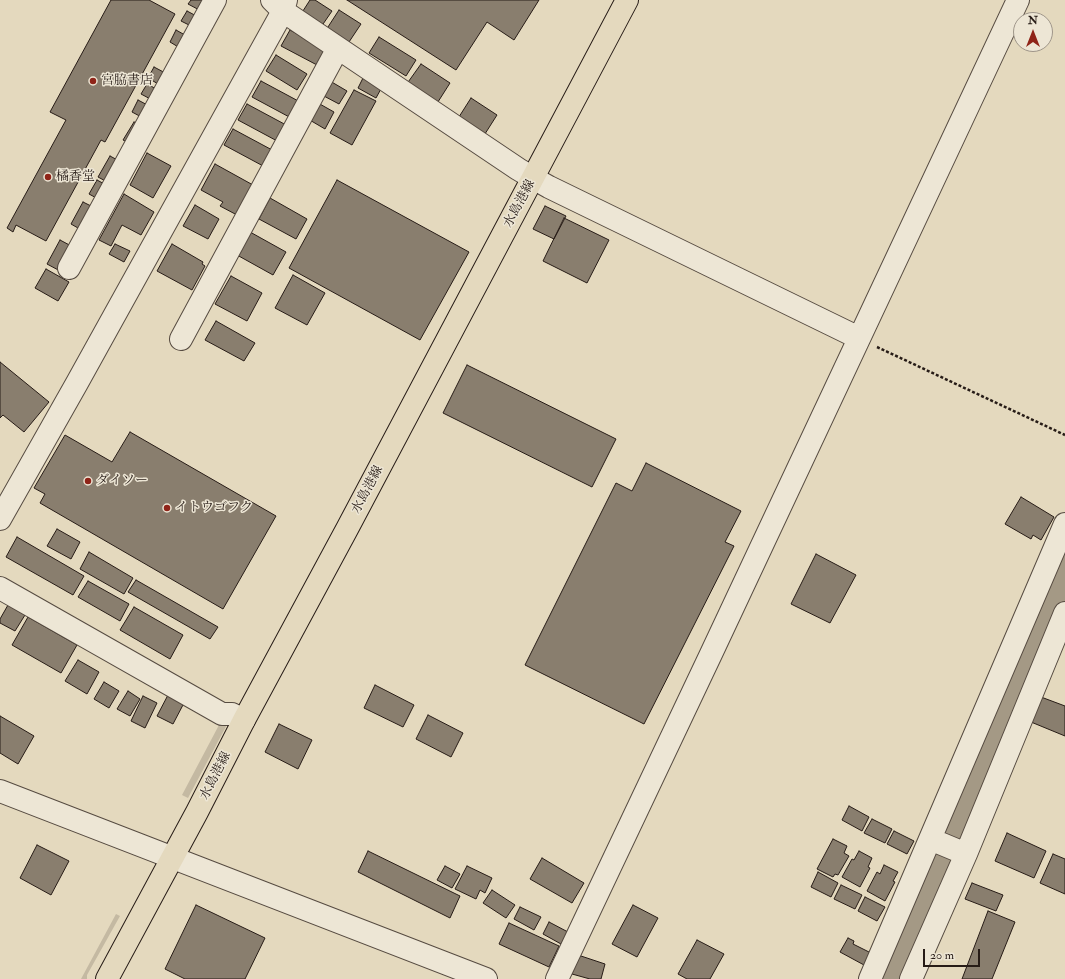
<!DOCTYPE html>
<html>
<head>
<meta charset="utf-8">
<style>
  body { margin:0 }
  #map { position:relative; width:1065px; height:979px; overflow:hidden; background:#e4d9be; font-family:"IM FELL Double Pica",serif }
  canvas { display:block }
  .north { position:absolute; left:1013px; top:12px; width:40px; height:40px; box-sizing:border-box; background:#ede6d5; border:1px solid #9e9589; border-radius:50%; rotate:0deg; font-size:11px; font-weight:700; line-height:16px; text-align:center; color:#271c17 }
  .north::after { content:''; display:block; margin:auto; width:14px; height:18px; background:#8f2418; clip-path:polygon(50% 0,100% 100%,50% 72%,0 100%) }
  .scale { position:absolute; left:923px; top:949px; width:57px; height:18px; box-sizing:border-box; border:2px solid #271c17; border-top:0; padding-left:5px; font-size:12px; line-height:14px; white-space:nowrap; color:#271c17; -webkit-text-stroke:3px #ede6d5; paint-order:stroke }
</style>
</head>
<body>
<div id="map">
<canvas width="1065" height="979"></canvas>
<div class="north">N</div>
<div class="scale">20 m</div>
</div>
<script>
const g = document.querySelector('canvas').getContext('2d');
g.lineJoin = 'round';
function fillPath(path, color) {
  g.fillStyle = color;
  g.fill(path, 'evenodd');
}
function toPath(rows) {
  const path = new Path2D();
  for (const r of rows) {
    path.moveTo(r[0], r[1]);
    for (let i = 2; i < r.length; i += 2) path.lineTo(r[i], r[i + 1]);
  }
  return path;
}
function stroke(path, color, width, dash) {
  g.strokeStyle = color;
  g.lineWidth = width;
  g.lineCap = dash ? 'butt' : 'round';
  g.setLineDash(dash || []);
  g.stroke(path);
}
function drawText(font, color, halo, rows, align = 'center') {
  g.font = font + ' "IM FELL Double Pica","Noto Serif JP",serif';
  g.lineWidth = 3;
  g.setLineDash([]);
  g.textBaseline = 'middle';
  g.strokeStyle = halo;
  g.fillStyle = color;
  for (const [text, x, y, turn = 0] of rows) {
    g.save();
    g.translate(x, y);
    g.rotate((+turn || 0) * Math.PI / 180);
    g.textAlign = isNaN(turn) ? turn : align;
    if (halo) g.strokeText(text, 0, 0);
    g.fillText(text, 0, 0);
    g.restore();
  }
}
fillPath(toPath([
  [230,719,188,798,182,795,219,725],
  [116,914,120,916,87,975,87,979,81,979]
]), '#c4b9a2');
stroke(toPath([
  [1056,611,1065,589],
  [957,845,983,785],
  [898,979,954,853]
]), '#726759', 5.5);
stroke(toPath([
  [887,979,984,759,1065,563]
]), '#a49985', 34);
const building = toPath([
  [111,0,149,0,175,14,105,142,101,140,46,241,16,225,13,232,7,228,66,120,50,112,111,0],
  [191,0,213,0,205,13,188,4,191,0],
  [310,0,315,0,332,11,321,27,301,14,310,0],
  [347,0,539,0,514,40,487,22,456,70,347,0],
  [339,10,361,24,347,45,326,30,339,10],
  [187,11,202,19,197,29,181,21,187,11],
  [176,30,192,39,185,51,170,42,176,30],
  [290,30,326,50,317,65,281,46,290,30],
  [379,37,416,60,406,76,369,53,379,37],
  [276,55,307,74,297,90,266,71,276,55],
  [421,64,450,83,436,105,406,85,421,64],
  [154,67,171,76,165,88,148,78,154,67],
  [364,76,382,87,376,98,358,88,364,76],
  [261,81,302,103,293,119,252,97,261,81],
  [330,81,347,91,339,104,322,95,330,81],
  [147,84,162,92,156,102,141,94,147,84],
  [354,90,376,101,352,145,330,133,354,90],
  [471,98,497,115,483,137,457,120,471,98],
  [138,100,153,108,147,120,132,112,138,100],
  [318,103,334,112,325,129,308,119,318,103],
  [247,104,288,126,279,142,238,120,247,104],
  [134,122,143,127,133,145,123,140,134,122],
  [233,129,274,151,265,167,224,145,233,129],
  [147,153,171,166,153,198,130,185,147,153],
  [110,156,123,163,111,184,98,177,110,156],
  [215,164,253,185,237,215,220,206,223,202,201,190,215,164],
  [97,180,110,187,102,201,89,194,97,180],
  [337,180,469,252,420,340,289,268,337,180],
  [124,194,154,212,141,235,122,225,111,246,99,240,124,194],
  [270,198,307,219,296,239,259,219,270,198],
  [83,202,97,209,85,232,71,224,83,202],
  [195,205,219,219,208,239,183,226,195,205],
  [545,206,566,216,554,239,533,229,545,206],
  [564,218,609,240,587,283,543,261,564,218],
  [250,232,286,252,273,275,237,255,250,232],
  [60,240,75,248,62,272,47,264,60,240],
  [115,244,130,251,124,262,109,254,115,244],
  [172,244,203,262,202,264,205,266,192,290,157,271,172,244],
  [46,269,69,282,58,301,35,288,46,269],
  [293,275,325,293,307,325,275,308,293,275],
  [231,276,262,293,247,321,215,304,231,276],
  [216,321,255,343,244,361,205,340,216,321],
  [0,362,49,402,24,432,3,415,0,418,0,362],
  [467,365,616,439,592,487,443,413,467,365],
  [130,432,276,516,223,609,40,503,45,494,34,488,65,435,112,462,130,432],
  [646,463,741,511,725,542,734,546,644,724,525,665,616,483,632,491,646,463],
  [1021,497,1054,517,1041,540,1033,535,1031,539,1005,524,1021,497],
  [57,529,80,542,71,559,47,546,57,529],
  [17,537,84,576,73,595,6,557,17,537],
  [89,552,133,578,124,594,80,569,89,552],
  [816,554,856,575,830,623,791,604,816,554],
  [136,580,218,627,210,639,128,592,136,580],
  [88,581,129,604,120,621,78,597,88,581],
  [8,605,25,615,15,631,0,623,0,619,8,605],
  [134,607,183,635,170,659,120,630,134,607],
  [28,617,77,645,61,673,12,645,28,617],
  [78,660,99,672,87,694,65,681,78,660],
  [104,682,119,691,109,708,94,699,104,682],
  [375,685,414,705,403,727,364,708,375,685],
  [128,691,140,699,130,716,117,709,128,691],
  [168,695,184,703,173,724,157,716,168,695],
  [143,696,157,703,145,728,131,721,143,696],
  [1041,697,1065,706,1065,736,1031,722,1041,697],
  [428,715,463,733,451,757,416,739,428,715],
  [0,716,34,736,18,764,0,753,0,716],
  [279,724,312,740,298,769,265,752,279,724],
  [849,806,869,817,862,831,842,820,849,806],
  [872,819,892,829,885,843,864,833,872,819],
  [894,831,914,841,907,854,887,844,894,831],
  [1007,833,1046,851,1034,878,995,861,1007,833],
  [833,839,847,846,844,853,849,856,838,875,835,874,833,877,817,869,833,839],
  [37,845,69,861,51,895,20,878,37,845],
  [368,851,460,896,450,918,358,872,368,851],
  [859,851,872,858,868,867,870,868,860,887,842,877,852,859,854,860,859,851],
  [1053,854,1065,859,1065,894,1040,883,1053,854],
  [542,858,584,883,572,903,530,879,542,858],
  [884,865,898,872,893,881,895,882,885,901,867,891,877,872,880,874,884,865],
  [445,866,460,874,452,888,437,880,445,866],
  [467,866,492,878,485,893,480,890,476,899,455,889,467,866],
  [818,872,838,883,831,897,811,887,818,872],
  [972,883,1003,895,996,911,965,899,972,883],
  [841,885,862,895,855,909,834,899,841,885],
  [492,890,515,905,506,918,483,903,492,890],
  [865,897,885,907,877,921,858,911,865,897],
  [196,905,265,938,245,979,185,979,165,969,196,905],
  [633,905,658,918,637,957,612,944,633,905],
  [520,907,541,917,534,930,514,919,520,907],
  [988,911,1015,922,992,979,962,979,988,911],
  [549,922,568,932,561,944,543,934,549,922],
  [509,923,559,946,549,967,499,944,509,923],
  [848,938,854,941,853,944,871,953,864,965,840,952,848,938],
  [697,940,724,954,710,979,687,979,678,974,697,940],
  [578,955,605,964,601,979,590,979,572,974,578,955]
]);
fillPath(building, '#897e6e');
stroke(building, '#271c17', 1);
const minor = toPath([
  [272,0,283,11,338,48,518,169,533,178,549,187,859,338],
  [69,268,215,0],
  [181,339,338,48],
  [0,519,77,383,283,11,286,0],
  [0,588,222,714,232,714,244,720],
  [0,791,486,979],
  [930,839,966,854],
  [557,979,711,654,1018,0],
  [870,979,1065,524],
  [911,979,966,854,1065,613]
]);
const major = toPath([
  [107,979,197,812,244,720,347,529,627,0]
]);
stroke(minor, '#564b41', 24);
stroke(major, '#271c17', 24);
stroke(toPath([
  [877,347,1065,435]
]), '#271c17', 2.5, [3, 2]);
stroke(minor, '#ede6d5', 22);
stroke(major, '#e4d9be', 22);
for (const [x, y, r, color] of [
  [93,81,4,"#8f2418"],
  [48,177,4,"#8f2418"],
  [88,481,4,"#8f2418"],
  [167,508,4,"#8f2418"]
]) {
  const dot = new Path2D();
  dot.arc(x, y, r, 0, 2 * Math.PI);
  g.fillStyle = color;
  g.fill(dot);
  stroke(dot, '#ede6d5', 1.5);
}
drawText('13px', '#271c17', '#ede6d5', [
  ["宮脇書店",101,81],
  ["橘香堂",56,177],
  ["ダイソー",96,481],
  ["イトウゴフク",175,508]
], 'left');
drawText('13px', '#271c17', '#ede6d5', [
  ["水島港線",520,204,-62],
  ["水島港線",368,490,-62],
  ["水島港線",216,776,-63]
]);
</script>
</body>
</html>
